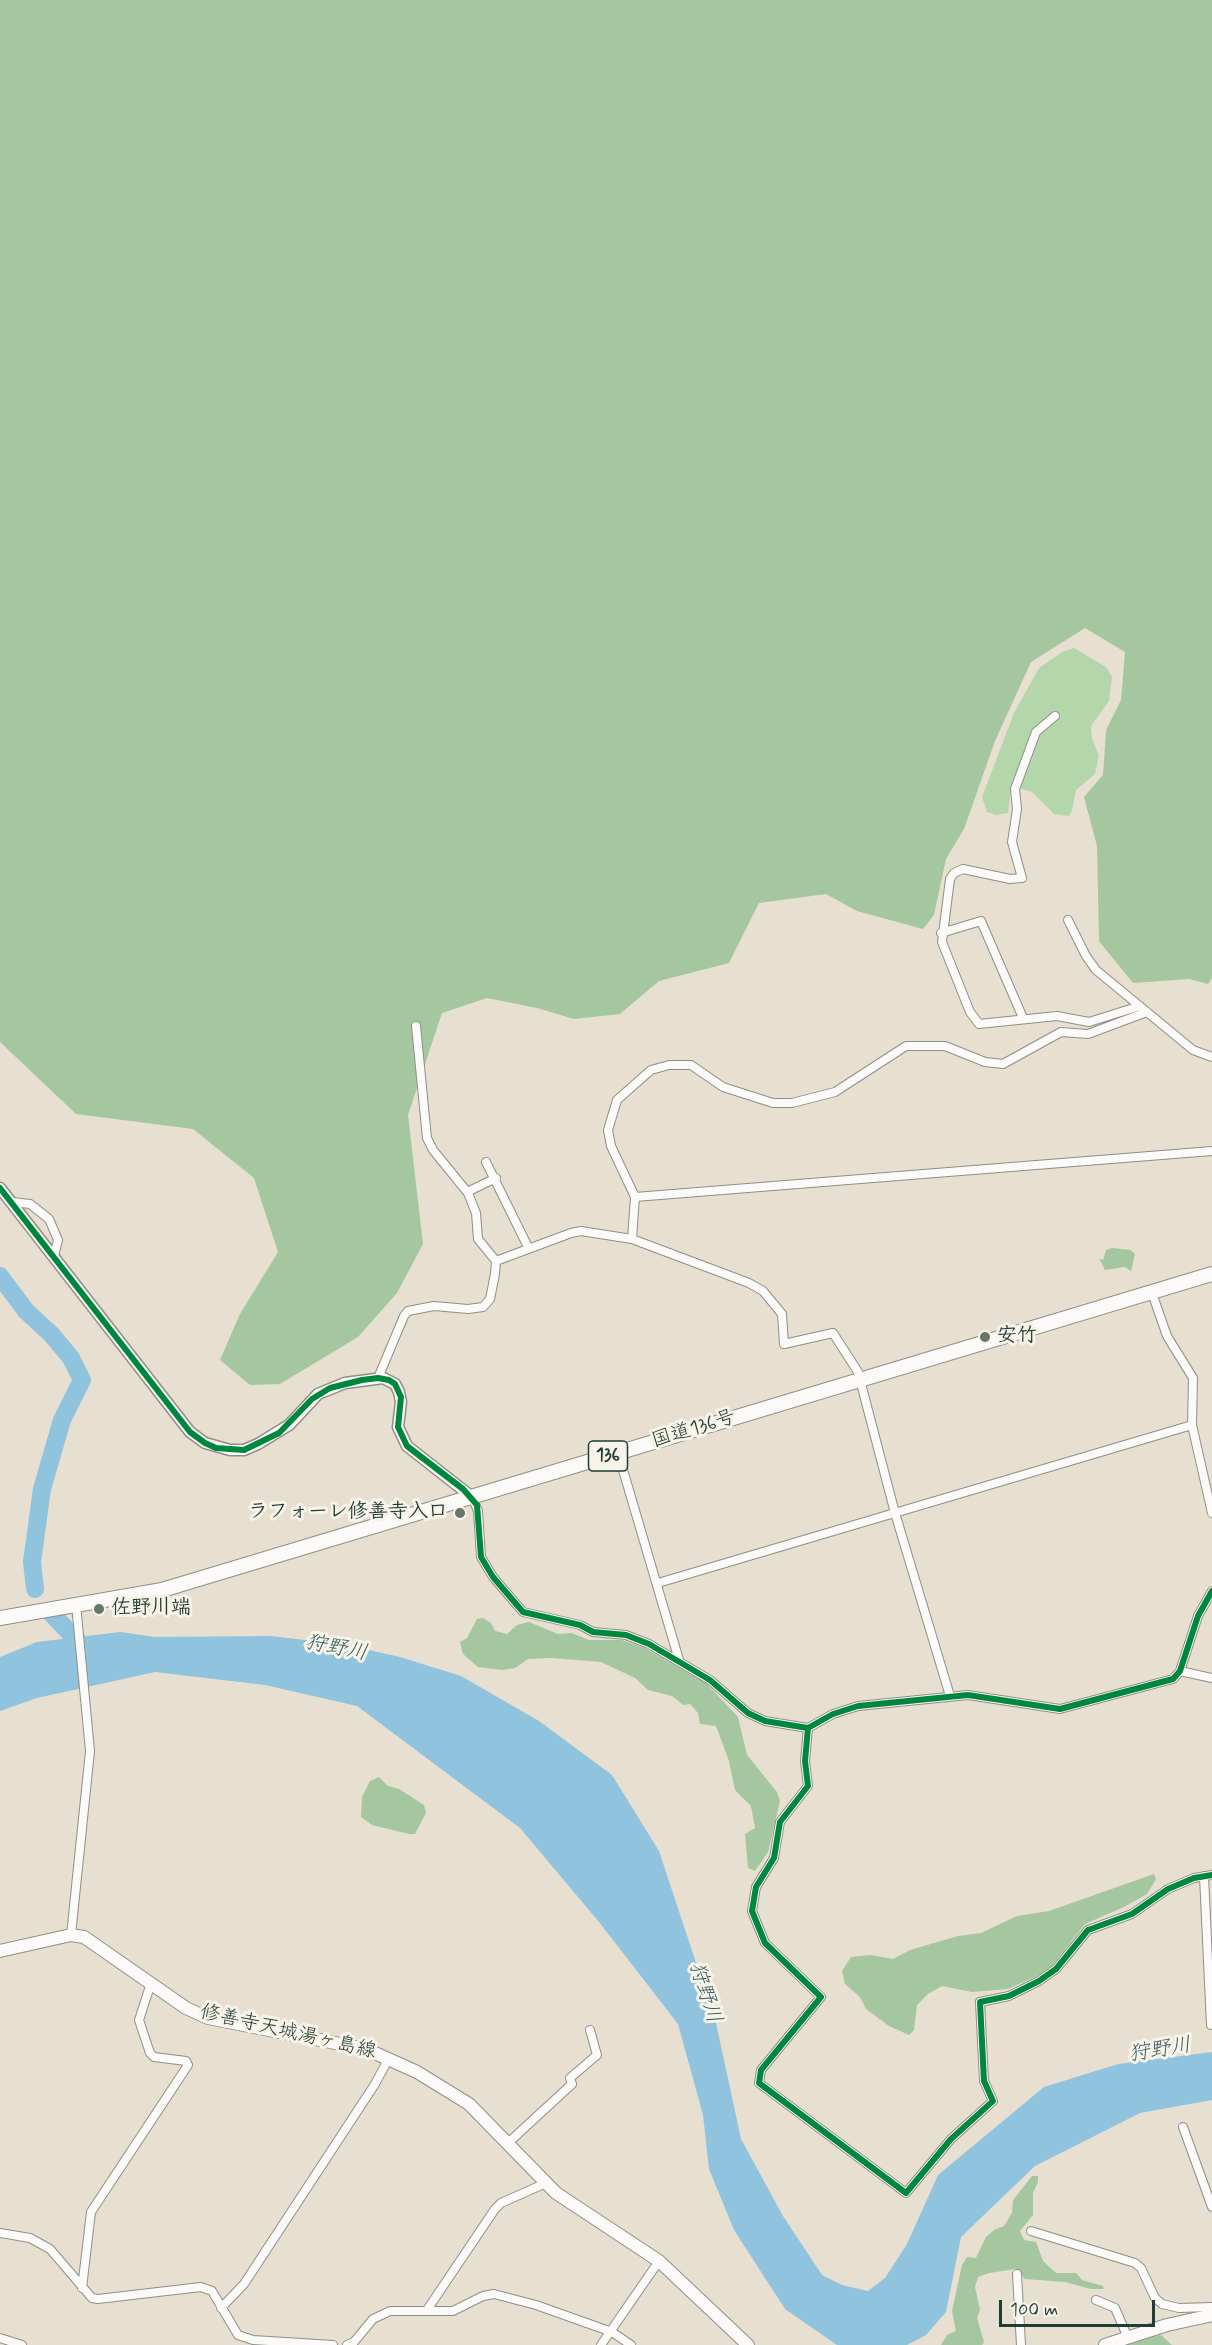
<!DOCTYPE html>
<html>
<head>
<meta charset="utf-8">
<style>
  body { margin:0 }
  #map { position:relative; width:1212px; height:2345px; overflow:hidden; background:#e7dfd0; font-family:Mynerve,sans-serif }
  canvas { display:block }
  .scale { position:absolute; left:999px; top:2300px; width:156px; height:27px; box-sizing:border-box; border:3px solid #1f3d34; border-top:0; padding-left:8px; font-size:18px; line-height:21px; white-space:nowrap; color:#1f3d34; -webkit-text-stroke:4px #f7f3e8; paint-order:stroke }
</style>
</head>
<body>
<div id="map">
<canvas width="1212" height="2345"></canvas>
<div class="scale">100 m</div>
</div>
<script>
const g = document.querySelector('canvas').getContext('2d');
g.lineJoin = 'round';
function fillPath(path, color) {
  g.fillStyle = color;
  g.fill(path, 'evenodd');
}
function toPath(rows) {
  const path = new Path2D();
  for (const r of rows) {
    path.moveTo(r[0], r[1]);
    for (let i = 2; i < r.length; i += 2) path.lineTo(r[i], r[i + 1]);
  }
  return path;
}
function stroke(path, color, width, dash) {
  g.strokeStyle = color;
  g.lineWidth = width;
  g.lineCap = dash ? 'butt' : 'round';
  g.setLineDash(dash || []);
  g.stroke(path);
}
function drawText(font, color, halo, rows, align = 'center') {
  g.font = font + ' Mynerve,"Klee One",sans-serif';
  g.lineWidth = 6;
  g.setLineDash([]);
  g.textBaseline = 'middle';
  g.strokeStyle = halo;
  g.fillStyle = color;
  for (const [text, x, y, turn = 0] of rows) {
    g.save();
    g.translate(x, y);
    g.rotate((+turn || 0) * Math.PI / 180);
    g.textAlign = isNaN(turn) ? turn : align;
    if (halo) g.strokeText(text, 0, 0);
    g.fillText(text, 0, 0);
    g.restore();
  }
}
fillPath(toPath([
  [1074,648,1106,667,1112,677,1109,701,1091,726,1092,738,1099,756,1095,774,1076,790,1072,811,1069,816,1054,814,1032,792,1019,788,1011,789,1008,813,996,815,987,812,982,797,1014,713,1039,668,1064,651]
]), '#b3d7ab');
fillPath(toPath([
  [0,0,1212,0,1212,978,1208,984,1189,979,1133,983,1099,941,1097,846,1084,797,1103,775,1106,730,1121,700,1125,652,1085,628,1031,662,995,741,964,829,946,859,934,915,923,929,857,911,826,894,759,903,729,963,659,981,620,1014,574,1019,537,1008,487,998,442,1013,408,1115,423,1244,397,1293,358,1337,280,1384,250,1385,220,1360,240,1314,278,1252,254,1178,193,1129,76,1114,0,1042],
  [1112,1248,1131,1250,1135,1254,1131,1271,1125,1267,1105,1270,1099,1258,1103,1260,1106,1250],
  [483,1618,491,1623,495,1631,507,1634,517,1625,529,1622,558,1634,572,1633,589,1640,622,1640,645,1648,706,1683,738,1717,747,1755,777,1792,780,1801,768,1852,755,1871,748,1868,745,1834,755,1828,751,1806,735,1790,729,1761,716,1726,700,1724,698,1713,690,1704,683,1705,672,1696,648,1690,635,1678,601,1662,552,1658,528,1659,515,1668,502,1670,478,1667,463,1654,460,1642,467,1638,477,1619],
  [379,1777,388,1786,399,1789,424,1805,426,1813,415,1834,409,1834,372,1825,361,1817,362,1797,370,1781],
  [1154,1874,1156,1879,1147,1894,1124,1907,1085,1924,1050,1968,1035,1977,1008,1989,972,1992,942,1986,928,1994,917,2005,914,2030,909,2035,889,2026,866,2009,860,1997,845,1984,842,1971,851,1957,871,1955,893,1959,910,1950,958,1936,981,1933,1017,1916,1049,1911],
  [1032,2176,1038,2176,1038,2182,1033,2193,1033,2215,1020,2231,1024,2240,1036,2242,1043,2261,1056,2273,1076,2273,1082,2280,1103,2286,1104,2289,1091,2289,1065,2282,1025,2279,1016,2269,989,2273,978,2277,975,2287,980,2310,977,2318,984,2342,982,2345,941,2345,947,2335,956,2331,952,2311,962,2265,967,2257,976,2258,986,2237,994,2230,1004,2226,1012,2213,1013,2200],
  [1161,2335,1172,2345,1122,2345,1126,2343]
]), '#a4c7a0');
fillPath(toPath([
  [120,1632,155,1637,271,1636,347,1645,400,1657,461,1676,539,1721,612,1775,659,1851,716,2023,741,2139,783,2216,822,2275,842,2285,868,2291,885,2278,907,2244,938,2175,1044,2087,1118,2064,1212,2052,1212,2100,1140,2113,1035,2166,961,2237,946,2312,926,2335,907,2345,837,2345,785,2309,734,2230,709,2169,703,2115,678,2024,599,1922,520,1828,357,1706,265,1685,155,1672,37,1698,0,1711,0,1657,37,1642]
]), '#90c3de');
stroke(toPath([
  [0,1276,26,1311,52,1335,71,1358,82,1380,62,1420,42,1489,32,1562,35,1589],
  [49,1611,91,1655]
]), '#90c3de', 18);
const minor = toPath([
  [1055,716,1036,732,1015,789,1017,809,1012,842,1022,878,1010,879,963,869,954,873,950,879,942,942,970,1012,979,1024,1057,1016,1089,1022,1140,1006],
  [1068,920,1086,956,1096,970,1193,1050,1212,1057],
  [941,933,981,921,1023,1018],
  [486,1162,528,1247],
  [467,1192,496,1178],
  [635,1197,1212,1151],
  [12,1202,30,1204,49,1219,58,1240,54,1256],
  [632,1239,635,1197,611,1146,608,1130,617,1100,651,1070,669,1065,691,1065,723,1087,773,1103,792,1103,835,1092,906,1046,945,1046,985,1062,1003,1064,1061,1032,1088,1034,1147,1012],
  [496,1261,571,1233,581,1231,632,1239,749,1283,763,1291,782,1314,784,1344,833,1333,858,1372,895,1513,950,1696],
  [1152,1293,1167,1336,1193,1378,1192,1425,1212,1513],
  [378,1378,404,1316,408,1311,434,1306,468,1309,483,1307,490,1299,495,1274,496,1261,478,1239,476,1213,468,1193,433,1150,427,1138,416,1026],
  [618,1453,679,1660],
  [472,1497,478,1511,481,1557,493,1577,523,1612,580,1625,593,1632,626,1635,649,1644,710,1680,748,1713,765,1721,808,1728,833,1714,858,1706,968,1695,1060,1709,1173,1679,1180,1671,1198,1616,1212,1591],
  [658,1583,1192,1425],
  [1180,1671,1212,1678],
  [808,1728,805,1761,808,1786,780,1822,774,1858,756,1887,752,1911,765,1943,821,1997,761,2070,759,2083,906,2193,951,2139,993,2101,984,2081,980,2002,1009,1996,1039,1981,1056,1969,1088,1930,1132,1914,1168,1889,1194,1878,1212,1875],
  [1204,1876,1211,2025],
  [71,1935,90,1751,76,1604],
  [1183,2127,1212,2207],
  [508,2143,572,2084,570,2078,597,2055,590,2030],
  [1031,2231,1135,2263,1141,2268,1155,2298,1162,2304,1179,2308,1212,2307],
  [0,2233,30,2238,50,2249,92,2298,98,2299,201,2287,212,2291,238,2335,253,2340,333,2345],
  [1017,2274,1021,2345],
  [82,2288,91,2212,188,2065,186,2061,154,2057,150,2053,139,2020,151,1983],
  [1096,2300,1115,2308,1128,2338],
  [221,2308,244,2284,375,2084,389,2058],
  [427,2310,495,2209,501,2203,546,2183],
  [0,2338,22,2345],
  [347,2345,354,2342,373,2319,390,2311,453,2311,483,2296,494,2294,536,2305,612,2332,631,2345],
  [601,2345,659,2261]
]);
const tertiary = toPath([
  [0,1188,190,1432,205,1443,230,1450,244,1450,258,1444,289,1425,318,1394,345,1383,383,1378,395,1384,399,1392,401,1402,398,1427,407,1446,472,1497]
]);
const secondary = toPath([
  [0,1951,71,1935,84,1937,186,2008,208,2018,366,2049,417,2072,469,2104,556,2193,659,2261,748,2345],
  [1105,2345,1167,2325,1212,2315]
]);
const trunk = toPath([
  [0,1618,162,1590,1212,1274]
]);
stroke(minor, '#8e8f86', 10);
stroke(tertiary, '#8e8f86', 13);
stroke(secondary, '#8e8f86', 14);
stroke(trunk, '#8e8f86', 16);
stroke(minor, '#fbfaf8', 8);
stroke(tertiary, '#fbfaf8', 10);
stroke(secondary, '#fbfaf8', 12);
stroke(trunk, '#fbfaf8', 14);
stroke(toPath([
  [0,1188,190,1432,205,1443,216,1448,244,1450,279,1433,312,1399,330,1388,362,1380,378,1378,389,1380,395,1384,401,1397,398,1427,407,1446,463,1489,477,1505,481,1557,493,1577,523,1612,580,1625,593,1632,626,1635,649,1644,710,1680,748,1713,765,1721,808,1728,833,1714,858,1706,968,1695,1060,1709,1173,1679,1180,1671,1198,1616,1212,1591],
  [808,1728,805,1761,808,1786,780,1822,774,1858,756,1887,752,1911,765,1943,821,1997,761,2070,759,2083,906,2193,951,2139,993,2101,984,2081,980,2002,1009,1996,1039,1981,1056,1969,1088,1930,1132,1914,1168,1889,1194,1878,1212,1875]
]), '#00873e', 6);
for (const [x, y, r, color] of [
  [985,1337,6,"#65766b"],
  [460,1513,6,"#65766b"],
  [99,1609,6,"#65766b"]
]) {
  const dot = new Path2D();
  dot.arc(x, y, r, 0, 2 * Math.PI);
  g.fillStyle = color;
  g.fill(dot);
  stroke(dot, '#f7f3e8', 2);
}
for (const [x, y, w] of [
  [608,1456,39]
]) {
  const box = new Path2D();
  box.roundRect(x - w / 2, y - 15, w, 30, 4.5);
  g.fillStyle = '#f7f3e8';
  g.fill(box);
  stroke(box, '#1f3d34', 1.5);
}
drawText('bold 18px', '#1f3d34', null, [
  ["136",608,1456]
]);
drawText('bold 20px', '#1f3d34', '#f7f3e8', [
  ["安竹",997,1337],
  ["ラフォーレ修善寺入口",448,1513,"right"],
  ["佐野川端",111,1609]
], 'left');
drawText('20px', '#1f3d34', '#f7f3e8', [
  ["国道136号",694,1430,-17],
  ["修善寺天城湯ヶ島線",288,2033,13]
]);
drawText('italic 21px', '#325c60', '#f7f3e8', [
  ["狩野川",336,1649,11],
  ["狩野川",704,1993,72],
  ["狩野川",1160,2051,-9]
]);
</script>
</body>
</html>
